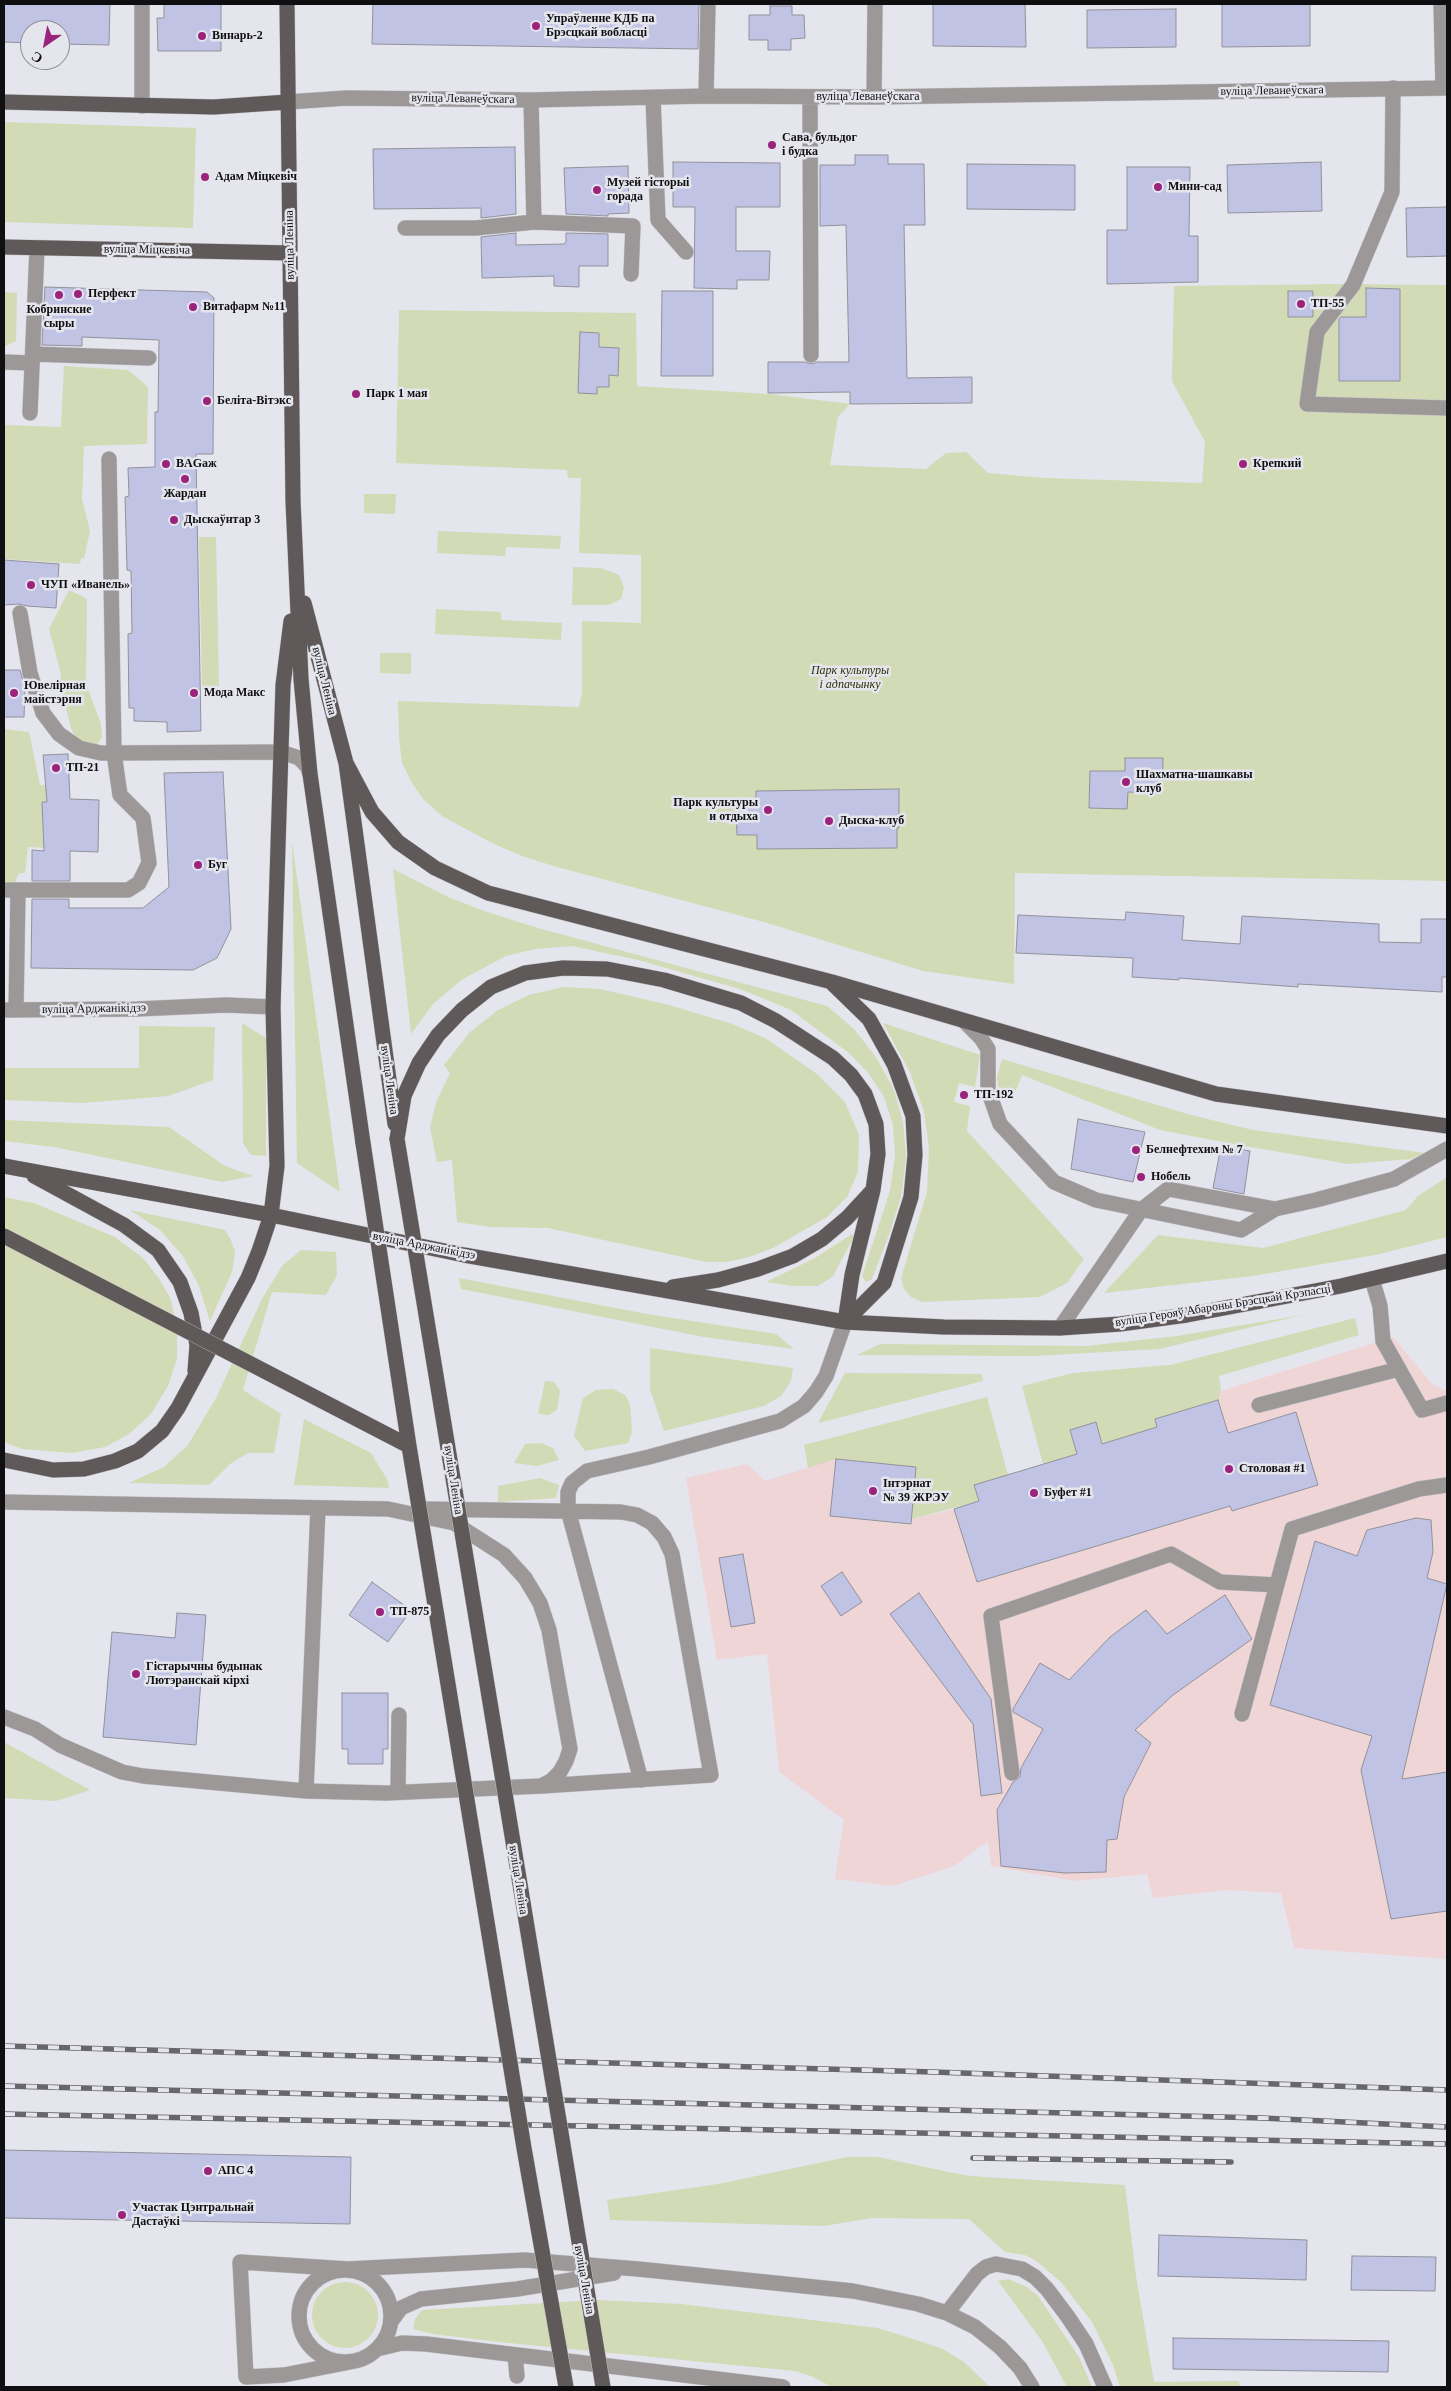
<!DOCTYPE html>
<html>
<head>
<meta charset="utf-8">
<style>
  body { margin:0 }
  #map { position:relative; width:1451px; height:2391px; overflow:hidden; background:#e5e5ed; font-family:Georgia,serif }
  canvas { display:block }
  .frame { position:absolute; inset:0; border:5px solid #0f0f12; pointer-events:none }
  .north { position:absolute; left:20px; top:20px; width:50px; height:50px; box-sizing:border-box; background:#e5e5ed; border:1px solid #8f8f95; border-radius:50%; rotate:213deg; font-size:14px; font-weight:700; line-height:20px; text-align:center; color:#0f0f12 }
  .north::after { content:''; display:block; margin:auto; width:18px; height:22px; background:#9c237b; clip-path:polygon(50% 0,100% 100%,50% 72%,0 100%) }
</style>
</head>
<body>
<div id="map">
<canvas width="1451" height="2391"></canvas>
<div class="frame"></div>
<div class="north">С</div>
</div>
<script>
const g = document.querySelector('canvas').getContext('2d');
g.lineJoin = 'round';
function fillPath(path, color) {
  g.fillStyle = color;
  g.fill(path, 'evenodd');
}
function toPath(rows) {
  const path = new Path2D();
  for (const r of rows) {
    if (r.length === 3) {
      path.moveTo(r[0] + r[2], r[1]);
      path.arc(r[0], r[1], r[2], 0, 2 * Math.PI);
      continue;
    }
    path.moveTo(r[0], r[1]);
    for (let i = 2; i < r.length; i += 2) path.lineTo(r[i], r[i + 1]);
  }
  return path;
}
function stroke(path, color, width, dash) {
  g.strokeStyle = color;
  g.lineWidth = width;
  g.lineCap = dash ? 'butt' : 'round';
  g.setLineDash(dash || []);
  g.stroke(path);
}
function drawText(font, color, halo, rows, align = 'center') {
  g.font = font + ' Georgia,serif';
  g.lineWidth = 5;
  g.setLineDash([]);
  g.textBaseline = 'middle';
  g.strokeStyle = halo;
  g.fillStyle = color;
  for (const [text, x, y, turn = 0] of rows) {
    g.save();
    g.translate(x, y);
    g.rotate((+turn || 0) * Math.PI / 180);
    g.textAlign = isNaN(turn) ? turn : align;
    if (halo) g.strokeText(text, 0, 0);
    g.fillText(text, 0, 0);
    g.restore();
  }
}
fillPath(toPath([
  [1393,1337,1432,1384,1447,1391,1447,1959,1294,1948,1281,1893,1227,1890,1153,1898,1147,1874,1075,1881,991,1866,988,1841,954,1866,893,1886,835,1879,844,1820,779,1772,767,1654,717,1660,686,1478,747,1464,765,1481,836,1459,830,1516,910,1524,912,1519,955,1509,977,1582,1230,1506,1232,1511,1318,1485,1296,1412,1228,1433,1218,1400,1221,1391]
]), '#f0d5d6');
fillPath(toPath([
  [4,122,196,128,193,228,4,222],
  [1343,284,1447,285,1447,881,1015,873,1014,984,923,971,764,922,557,867,522,856,492,843,442,816,423,799,412,783,402,763,399,739,398,701,579,707,582,692,582,621,641,623,641,555,579,553,581,478,568,478,567,470,396,463,399,310,636,313,637,386,769,394,850,404,838,417,830,465,926,469,946,453,966,452,988,473,1045,478,1202,483,1205,442,1172,381,1174,286],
  [4,292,17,293,16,341,4,347],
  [64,366,128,370,148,387,147,444,84,446,82,499,90,531,84,558,81,558,80,564,4,559,4,425,61,427],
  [364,494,396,494,395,514,364,513],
  [438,531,561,536,560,549,506,547,505,556,437,553],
  [199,537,216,537,219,686,202,687],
  [573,567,601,568,619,575,624,587,621,599,609,605,572,605],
  [69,590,87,599,86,684,101,724,102,737,96,747,77,740,71,728,62,693,60,670,49,629],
  [436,609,501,612,501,620,562,623,561,640,435,634],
  [380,653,411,653,411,674,380,673],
  [4,729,29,732,40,785,65,786,65,849,28,847,25,873,19,873,15,882,4,882],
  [292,841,340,1192,297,1163],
  [393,869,448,897,484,911,538,928,827,1006,853,1028,876,1057,894,1090,903,1122,906,1156,902,1193,890,1232,872,1279,866,1282,862,1276,890,1191,895,1155,893,1125,884,1097,869,1074,849,1053,791,1010,740,989,638,960,572,946,535,949,506,956,463,979,433,1004,411,1034],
  [563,987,600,989,669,1005,732,1024,765,1038,817,1074,845,1102,859,1135,858,1172,847,1197,827,1217,773,1248,749,1257,727,1262,706,1262,548,1228,490,1227,457,1222,452,1160,437,1162,430,1127,437,1100,450,1073,444,1065,470,1032,498,1010,529,995],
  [242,1023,266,1038,266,1156,251,1155,243,1143],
  [883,1023,980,1055,975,1087,959,1083,954,1102,970,1106,967,1131,1084,1259,1067,1283,1040,1297,923,1302,911,1297,904,1289,901,1278,927,1192,929,1148,924,1112,910,1072],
  [139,1026,215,1027,213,1080,168,1096,83,1103,4,1100,4,1068,139,1068],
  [1002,1059,1191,1115,1253,1130,1425,1153,1411,1159,1348,1164,1234,1144,1160,1130,1022,1075,1012,1100,1003,1093,998,1086,997,1077],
  [4,1120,169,1127,225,1166,253,1176,222,1182,54,1147,4,1141],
  [1447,1177,1447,1237,1375,1255,1253,1276,1104,1293,1158,1235,1263,1248,1406,1210,1418,1196],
  [4,1197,34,1203,115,1237,143,1258,160,1280,171,1300,177,1332,177,1358,168,1386,151,1414,129,1434,105,1447,72,1453,22,1449,4,1442],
  [130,1210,225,1230,231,1240,235,1252,232,1272,210,1321,199,1286,183,1256,160,1230],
  [852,1234,854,1237,833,1276,818,1286,792,1286,766,1282,815,1258],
  [301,1250,336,1252,337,1275,326,1295,272,1292,243,1390,281,1414,274,1453,248,1453,230,1464,209,1485,129,1483,164,1467,188,1445,216,1398,262,1299,282,1266],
  [459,1278,647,1314,776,1334,794,1349,704,1337,461,1289],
  [1303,1315,1159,1349,1035,1356,857,1355,880,1344,1086,1346,1177,1336],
  [1355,1318,1359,1335,1219,1376,1221,1391,1218,1400,1155,1419,1161,1440,1146,1431,1102,1444,1095,1423,1070,1431,1080,1463,1070,1466,1066,1457,1043,1464,1022,1386,1073,1373,1170,1365],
  [650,1348,793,1368,791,1381,781,1396,764,1406,664,1431,650,1389],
  [845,1373,982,1374,983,1381,818,1423],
  [545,1381,554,1382,560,1391,557,1410,549,1415,538,1414],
  [613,1389,625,1395,630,1404,632,1432,628,1443,585,1451,574,1436,583,1398,596,1390],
  [987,1397,1008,1475,979,1501,912,1519,915,1467,836,1459,808,1468,804,1445],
  [304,1419,371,1453,387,1479,389,1488,294,1485],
  [541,1443,553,1448,559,1460,537,1466,514,1463,525,1444],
  [540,1478,559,1485,556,1498,498,1502,498,1486],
  [4,1742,90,1790,56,1801,4,1798],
  [847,2157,878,2157,963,2175,984,2177,1125,2185,1136,2276,1154,2382,1239,2381,1240,2387,1120,2387,1113,2365,1092,2322,1061,2282,1035,2260,1025,2255,1005,2252,969,2219,872,2218,824,2226,610,2220,607,2200,718,2184],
  [1008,2279,1027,2287,1038,2296,1079,2357,1092,2387,1067,2387,1042,2341,998,2281],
  [345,2315,33],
  [597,2300,681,2304,878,2328,941,2348,964,2362,990,2387,832,2387,811,2376,795,2371,499,2342,433,2334,413,2329,415,2319,422,2310]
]), '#d3dab6');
const building = toPath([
  [4,4,110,4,109,45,60,44,60,30,30,30,30,43,4,42,4,4],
  [164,4,221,4,221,51,158,51,157,18,164,18,164,4],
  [373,4,699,4,698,49,372,44,373,4],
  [933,4,1025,4,1026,47,933,46,933,4],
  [1222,4,1310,4,1310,46,1222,47,1222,4],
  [770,6,792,6,792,15,804,15,805,38,791,39,791,50,768,50,768,40,749,40,749,15,770,15,770,6],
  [1176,9,1176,47,1087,48,1087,10,1176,9],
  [515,147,516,214,481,218,481,208,374,209,373,149,515,147],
  [855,155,888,155,888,164,924,164,925,225,904,225,907,378,972,377,972,403,850,404,850,392,768,393,768,362,805,362,812,364,817,362,849,362,846,225,820,226,820,165,855,165,855,155],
  [673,162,780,163,780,207,736,207,736,251,770,251,769,280,737,280,737,289,694,288,695,207,673,207,673,162],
  [1321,162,1322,211,1228,213,1227,165,1321,162],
  [967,164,1075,165,1075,210,967,209,967,164],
  [628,166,629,213,608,214,608,216,566,214,564,168,628,166],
  [1127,167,1190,167,1189,236,1198,236,1198,282,1107,284,1107,230,1127,230,1127,167],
  [1447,207,1447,256,1407,257,1406,208,1447,207],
  [516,233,516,245,564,244,566,242,566,233,608,234,608,266,579,266,579,287,554,286,554,276,482,278,481,237,516,233],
  [45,287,207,292,214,298,213,454,196,454,201,731,167,732,167,722,134,721,134,708,129,708,128,634,132,633,131,571,127,570,125,497,129,496,128,468,155,467,155,412,158,412,159,340,82,337,82,346,42,345,45,287],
  [1366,288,1400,289,1400,381,1339,381,1339,319,1341,317,1366,317,1366,288],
  [662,291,713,291,713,376,661,376,662,291],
  [1288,291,1313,291,1313,317,1288,317,1288,291],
  [580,332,599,333,599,347,619,348,618,376,609,375,609,387,597,387,597,394,578,393,580,332],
  [4,560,59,564,56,608,27,606,19,604,4,605,4,560],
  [4,670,20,670,25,688,24,717,4,717,4,670],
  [68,754,70,799,99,800,98,852,70,851,70,881,32,881,32,850,44,851,42,802,47,802,43,755,68,754],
  [1125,758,1163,758,1162,793,1128,792,1127,809,1089,808,1090,771,1125,771,1125,758],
  [223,772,231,929,217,958,193,970,31,968,32,899,69,899,69,908,143,908,169,887,164,773,223,772],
  [899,789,899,828,897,828,897,848,757,849,757,835,737,835,736,805,756,804,756,791,899,789],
  [1126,912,1184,916,1182,940,1240,944,1242,916,1379,924,1379,942,1421,943,1421,919,1447,919,1447,977,1442,977,1442,992,1298,984,1298,987,1179,978,1179,980,1132,977,1133,958,1016,953,1018,915,1125,920,1126,912],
  [1078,1119,1145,1132,1133,1182,1071,1169,1078,1119],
  [1221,1146,1250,1151,1244,1194,1213,1188,1221,1146],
  [1218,1400,1228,1433,1296,1412,1318,1485,1232,1511,1230,1506,977,1582,954,1509,979,1501,974,1485,1077,1454,1070,1430,1096,1422,1102,1444,1157,1427,1155,1419,1218,1400],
  [836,1459,916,1467,911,1524,830,1516,836,1459],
  [1416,1518,1431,1520,1433,1552,1427,1578,1447,1584,1402,1779,1447,1772,1447,1911,1391,1919,1361,1770,1372,1736,1270,1705,1315,1541,1357,1556,1367,1530,1416,1518],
  [743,1554,755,1623,731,1627,719,1558,743,1554],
  [842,1572,862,1602,841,1616,821,1586,842,1572],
  [372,1582,411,1610,388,1642,349,1615,372,1582],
  [919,1593,991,1699,1002,1793,981,1796,973,1724,890,1614,919,1593],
  [1225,1595,1252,1639,1173,1695,1135,1730,1151,1743,1124,1797,1117,1839,1107,1840,1106,1872,1064,1873,1001,1866,997,1810,1013,1782,1020,1777,1021,1768,1043,1729,1013,1712,1013,1709,1040,1663,1069,1680,1110,1637,1146,1610,1167,1634,1225,1595],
  [177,1613,206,1615,196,1745,103,1737,112,1632,175,1638,177,1613],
  [342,1693,388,1693,388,1749,383,1749,383,1764,348,1764,348,1749,342,1749,342,1693],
  [4,2150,351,2157,350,2224,4,2218,4,2150],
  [1159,2235,1307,2240,1306,2280,1158,2276,1159,2235],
  [1352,2256,1436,2257,1435,2291,1351,2290,1352,2256],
  [1173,2338,1389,2341,1388,2372,1173,2369,1173,2338]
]);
fillPath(building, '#c1c3e5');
stroke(building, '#919199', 1);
const minor = toPath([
  [1441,4,1443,88],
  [1393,88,1392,192,1353,285,1317,332,1307,404,1447,408],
  [706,96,708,4],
  [810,97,811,355],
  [874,97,875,4],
  [653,98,658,220,686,252],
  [288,102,346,98,531,100,706,96,874,97,1447,88],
  [142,106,142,4],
  [534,222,633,226,631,274],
  [405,228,476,228,534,222,531,100],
  [33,354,149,358],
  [4,362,32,363],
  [30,413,37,249],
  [109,459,114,753,281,752,299,758,307,766,310,774],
  [4,890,128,890,139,883,149,863,143,818,120,795,114,753,101,753,79,748,59,734,43,713,30,673,20,613],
  [4,1010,137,1009,226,1005,273,1007],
  [16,1010,18,890],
  [965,1022,981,1038,988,1049,988,1090,1000,1124,1054,1182,1096,1200,1241,1230,1275,1209,1316,1200,1394,1179,1447,1149],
  [1372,1279,1380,1306,1383,1341,1422,1410,1447,1403],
  [1060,1328,1141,1210,1168,1189,1275,1209],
  [1259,1405,1399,1369],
  [4,1502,388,1509,454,1523,504,1555,525,1578,540,1603,549,1630,570,1749,566,1761,560,1772,551,1781,541,1786,386,1793,306,1791,143,1776,122,1772,60,1745,35,1729,4,1717],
  [424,1509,621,1512,637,1515,652,1523,664,1537,672,1554,711,1775,542,1786],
  [1242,1714,1292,1529,1419,1489,1447,1485],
  [1012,1773,991,1616,1171,1554,1220,1582,1277,1585],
  [641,1780,568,1510,568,1492,572,1483,587,1471,649,1457,780,1421,804,1406,816,1392,826,1376,845,1322],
  [306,1791,318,1508],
  [398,1792,399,1715],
  [345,2316,46],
  [947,2313,977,2274,986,2267,996,2264,1022,2269,1035,2277,1047,2289,1068,2317,1086,2344,1105,2387],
  [392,2320,401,2308,421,2299,517,2289,614,2273],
  [377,2349,402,2343,426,2344,783,2387],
  [515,2355,517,2376],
  [350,2362,284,2375,246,2377,240,2262,348,2269,525,2260,638,2269,853,2291,918,2304,947,2313,975,2327,1000,2347,1020,2368,1032,2387]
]);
const major = toPath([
  [287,4,293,501,301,679,310,774,363,1143],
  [4,102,214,107,288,102],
  [4,247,290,253],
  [304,603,346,763,395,1124],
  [346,763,372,812,398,842,435,868,488,893,832,982,1216,1094,1447,1126],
  [833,984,869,1019,894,1064,913,1116,915,1155,911,1197,884,1283,845,1322],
  [397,1139,404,1096,419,1063,438,1035,462,1010,491,987,525,973,563,968,607,969,664,980,741,1003,776,1021,833,1058,851,1075,865,1094,876,1124,878,1154,873,1190,852,1275,845,1322],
  [4,1166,271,1215,464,1255,845,1322,944,1327,1060,1328,1120,1324,1187,1315,1341,1286,1447,1261],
  [34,1176,124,1225,158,1250,180,1282,191,1313,197,1345,195,1371],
  [673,1287,718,1280,758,1269,793,1256,822,1239,847,1218,872,1191],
  [4,1460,53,1470,84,1469,115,1461,138,1451,162,1431,178,1408,248,1278,259,1251,271,1215,277,1166,273,1007,283,685,291,621]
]);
stroke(minor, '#c3c3ca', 16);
stroke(major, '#c3c3ca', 16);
stroke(minor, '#9c9898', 15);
stroke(major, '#605959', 15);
const rail = toPath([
  [4,2046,933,2072,1447,2090],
  [4,2086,1262,2118,1447,2127],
  [4,2114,1447,2144],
  [973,2158,1231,2162]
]);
stroke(rail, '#66666b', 5.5);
stroke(rail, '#e5e5ed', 4, [11]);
const majorBridge = toPath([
  [397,1139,603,2387],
  [363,1143,409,1446,524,2148,566,2387],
  [4,1236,409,1446]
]);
stroke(majorBridge, '#c3c3ca', 16, []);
stroke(majorBridge, '#605959', 15);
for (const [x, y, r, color] of [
  [536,26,5,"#9c237b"],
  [202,36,5,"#9c237b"],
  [772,145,5,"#9c237b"],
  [205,177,5,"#9c237b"],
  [1158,187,5,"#9c237b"],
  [597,190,5,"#9c237b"],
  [78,294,5,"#9c237b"],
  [59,295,5,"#9c237b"],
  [1301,304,5,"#9c237b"],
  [193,307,5,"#9c237b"],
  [356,394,5,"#9c237b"],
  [207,401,5,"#9c237b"],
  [166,464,5,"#9c237b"],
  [1243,464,5,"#9c237b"],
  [185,479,5,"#9c237b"],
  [174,520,5,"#9c237b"],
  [31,585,5,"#9c237b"],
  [14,693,5,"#9c237b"],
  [194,693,5,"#9c237b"],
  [56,768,5,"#9c237b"],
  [1126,782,5,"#9c237b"],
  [768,810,5,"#9c237b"],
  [829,821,5,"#9c237b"],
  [198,865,5,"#9c237b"],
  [964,1095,5,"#9c237b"],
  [1136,1150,5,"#9c237b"],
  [1141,1177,5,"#9c237b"],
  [1229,1469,5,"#9c237b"],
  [873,1491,5,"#9c237b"],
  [1034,1493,5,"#9c237b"],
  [380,1612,5,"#9c237b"],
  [136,1674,5,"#9c237b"],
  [208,2171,5,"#9c237b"],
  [122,2215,5,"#9c237b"]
]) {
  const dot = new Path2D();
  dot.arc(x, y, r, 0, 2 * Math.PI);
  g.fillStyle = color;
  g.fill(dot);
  stroke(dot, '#e5e5ed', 2);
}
drawText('bold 12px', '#0f0f12', '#e5e5ed', [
  ["Упраўленне КДБ па",546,19],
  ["Брэсцкай вобласці",546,33],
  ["Винарь-2",212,36],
  ["Сава, бульдог",782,138],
  ["і будка",782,152],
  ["Адам Міцкевіч",215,177],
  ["Музей гісторыі",607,183],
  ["горада",607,197],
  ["Мини-сад",1168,187],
  ["Перфект",88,294],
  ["ТП-55",1311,304],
  ["Витафарм №11",203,307],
  ["Кобринские",59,310,"center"],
  ["сыры",59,324,"center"],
  ["Парк 1 мая",366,394],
  ["Беліта-Вітэкс",217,401],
  ["BAGаж",176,464],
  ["Крепкий",1253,464],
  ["Жардан",185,494,"center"],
  ["Дыскаўнтар 3",184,520],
  ["ЧУП «Иванель»",41,585],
  ["Ювелірная",24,686],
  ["майстэрня",24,700],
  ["Мода Макс",204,693],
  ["ТП-21",66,768],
  ["Шахматна-шашкавы",1136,775],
  ["клуб",1136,789],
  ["Парк культуры",758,803,"right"],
  ["и отдыха",758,817,"right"],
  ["Дыска-клуб",839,821],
  ["Буг",208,865],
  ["ТП-192",974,1095],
  ["Белнефтехим № 7",1146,1150],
  ["Нобель",1151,1177],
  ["Столовая #1",1239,1469],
  ["Інтэрнат",883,1484],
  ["№ 39 ЖРЭУ",883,1498],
  ["Буфет #1",1044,1493],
  ["ТП-875",390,1612],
  ["Гістарычны будынак",146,1667],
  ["Лютэранскай кірхі",146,1681],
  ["АПС 4",218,2171],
  ["Участак Цэнтральнай",132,2208],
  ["Дастаўкі",132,2222]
], 'left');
drawText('12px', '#0f0f12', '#e5e5ed', [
  ["вуліца Леванеўскага",1272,91,-1],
  ["вуліца Леванеўскага",868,97],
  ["вуліца Леванеўскага",463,99,1],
  ["вуліца Леніна",290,245,-91],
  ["вуліца Міцкевіча",147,250,1],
  ["вуліца Леніна",324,681,76],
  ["вуліца Арджанікідзэ",94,1009,-1],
  ["вуліца Леніна",389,1080,82],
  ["вуліца Арджанікідзэ",424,1246,11],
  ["вуліца Герояў Абароны Брэсцкай Крэпасці",1223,1306,-9],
  ["вуліца Леніна",453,1480,81],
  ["вуліца Леніна",518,1880,81],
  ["вуліца Леніна",584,2280,80]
]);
drawText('italic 12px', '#2c3106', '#e5e5ed', [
  ["Парк культуры",850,671],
  ["і адпачынку",850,685]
]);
</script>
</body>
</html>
